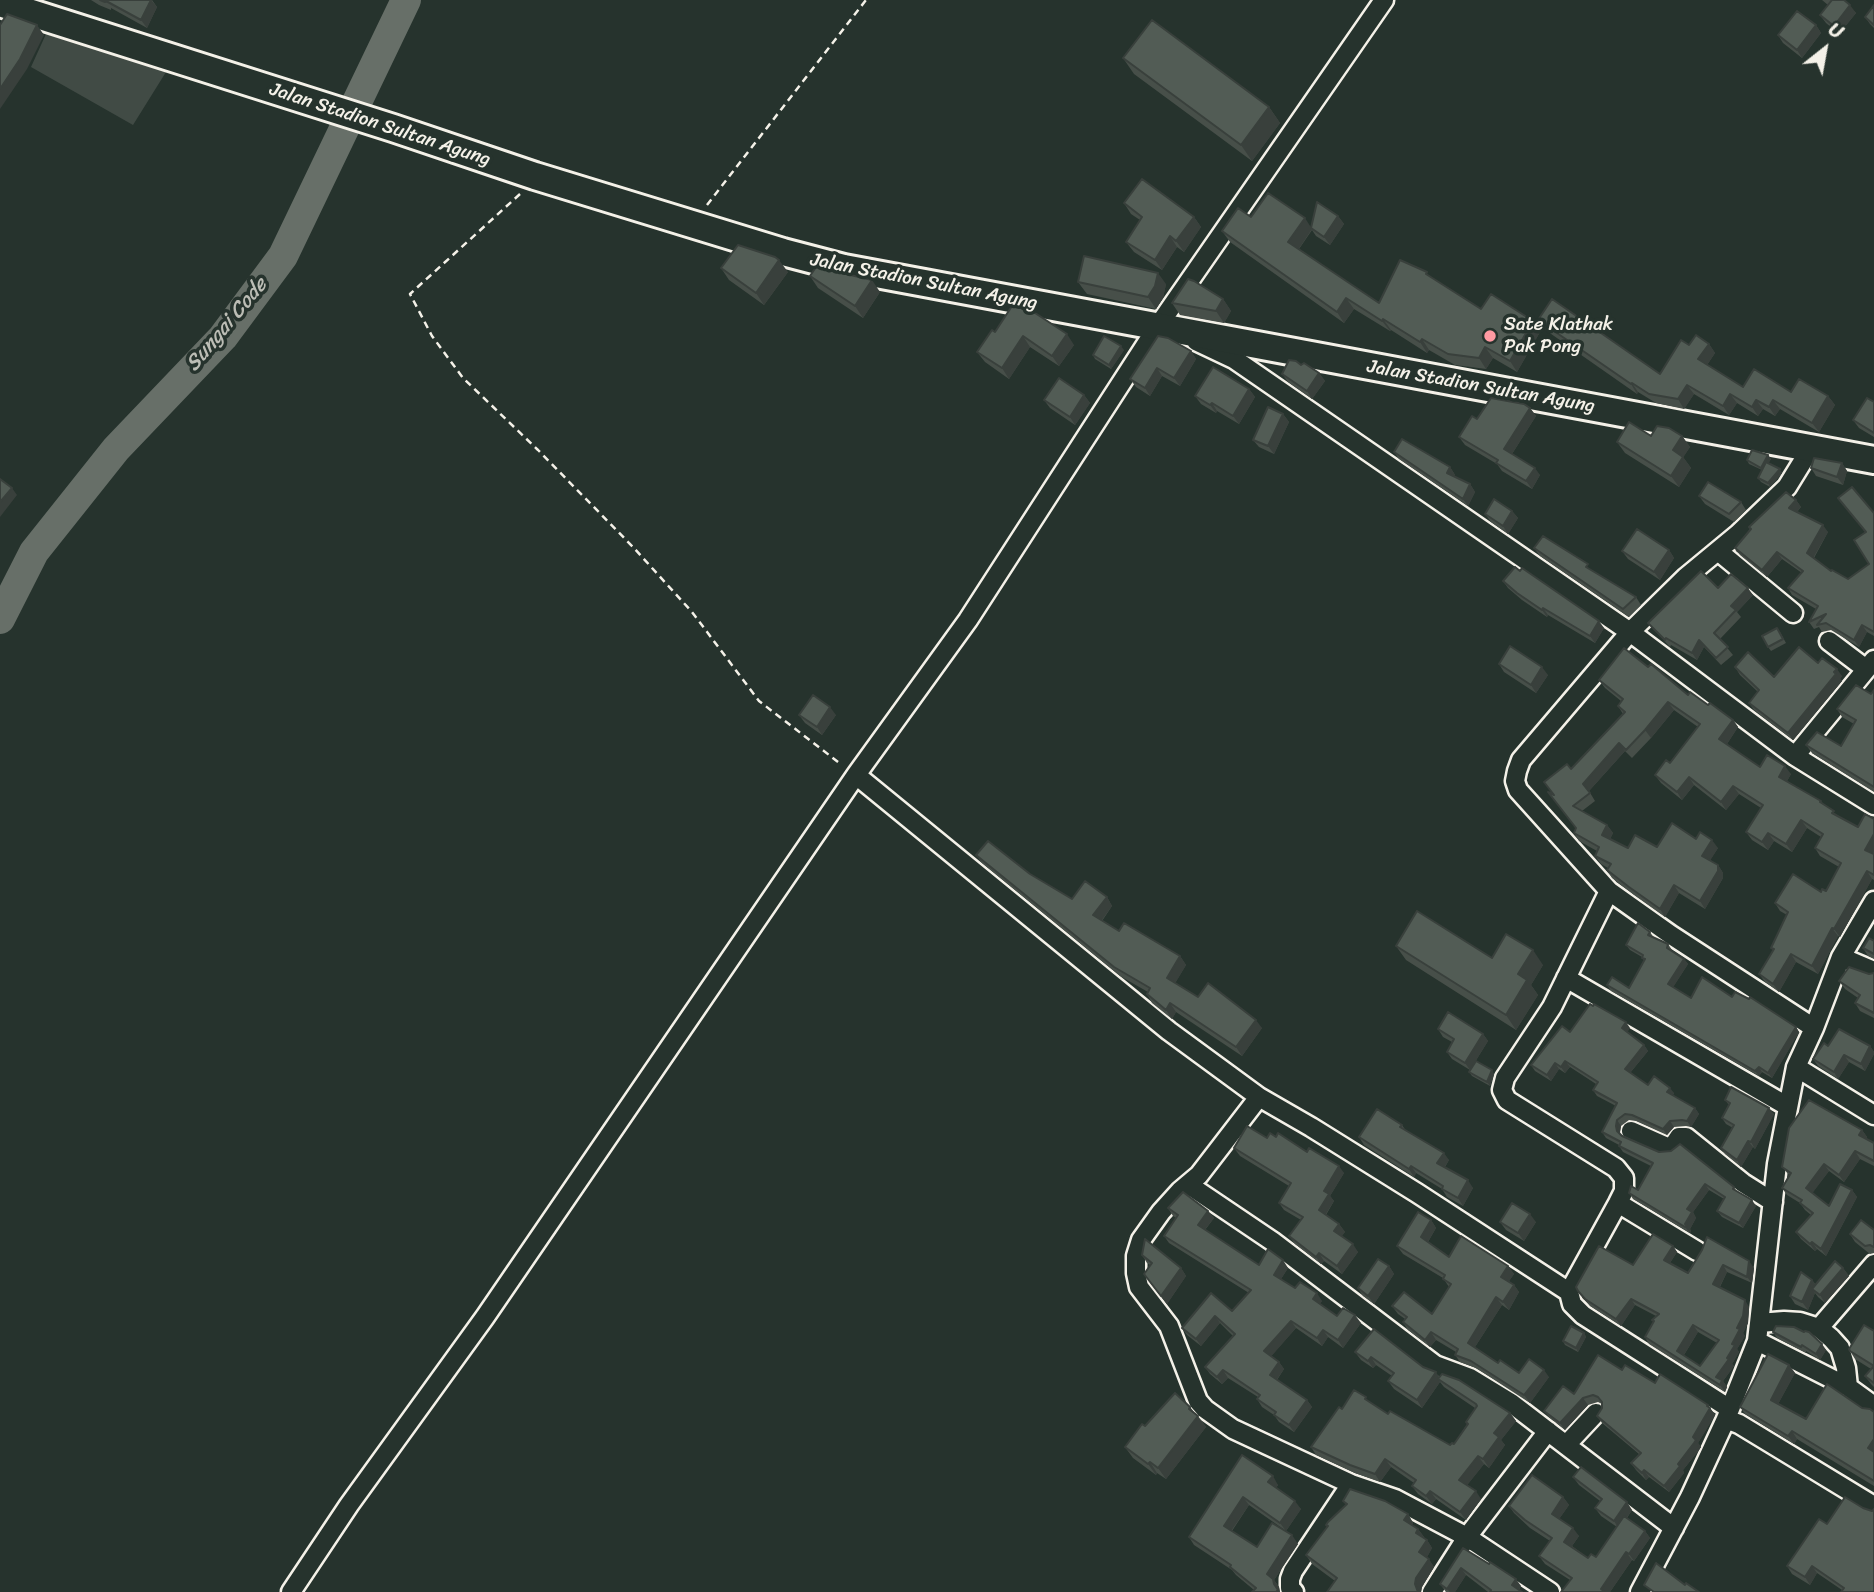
<!DOCTYPE html>
<html>
<head>
<meta charset="utf-8">
<style>
  body { margin:0 }
  #map { position:relative; width:1874px; height:1592px; overflow:hidden; background:#26332d; font-family:Sriracha,sans-serif }
  canvas { display:block }
  .north { position:absolute; left:1790px; top:14px; width:70px; height:70px; -webkit-text-stroke:5px #26332d; paint-order:stroke; rotate:31deg; font-size:19px; font-weight:700; line-height:28px; text-align:center; color:#f4f1e8 }
  .north::after { content:''; display:block; margin:auto; width:24px; height:32px; background:#f4f1e8; clip-path:polygon(50% 0,100% 100%,50% 72%,0 100%) }
</style>
</head>
<body>
<div id="map">
<canvas width="1874" height="1592"></canvas>
<div class="north">U</div>
</div>
<script>
const g = document.querySelector('canvas').getContext('2d');
g.lineJoin = 'round';
function fillPath(path, color) {
  g.fillStyle = color;
  g.fill(path, 'evenodd');
}
function toPath(rows) {
  const path = new Path2D();
  for (const r of rows) {
    path.moveTo(r[0], r[1]);
    for (let i = 2; i < r.length; i += 2) path.lineTo(r[i], r[i + 1]);
  }
  return path;
}
function stroke(path, color, width, dash) {
  g.strokeStyle = color;
  g.lineWidth = width;
  g.lineCap = dash ? 'butt' : 'round';
  g.setLineDash(dash || []);
  g.stroke(path);
}
function drawText(font, color, halo, rows, align = 'center') {
  g.font = font + ' Sriracha,sans-serif';
  g.lineWidth = 7;
  g.setLineDash([]);
  g.textBaseline = 'middle';
  g.strokeStyle = halo;
  g.fillStyle = color;
  for (const [text, x, y, turn = 0] of rows) {
    g.save();
    g.translate(x, y);
    g.rotate((+turn || 0) * Math.PI / 180);
    g.textAlign = isNaN(turn) ? turn : align;
    if (halo) g.strokeText(text, 0, 0);
    g.fillText(text, 0, 0);
    g.restore();
  }
}
fillPath(toPath([
  [62,30,171,64,133,125,31,67,46,34,59,38]
]), '#414b45');
stroke(toPath([
  [0,619,34,552,116,449,223,337,283,256,406,0]
]), '#676f68', 30);
const minor = toPath([
  [1384,0,1158,326,968,620,856,775,1169,1031,1259,1097,1199,1175,1180,1191,1161,1212,1141,1240,1136,1256,1136,1273,1139,1287,1169,1326,1198,1401,1205,1409,1233,1429,1351,1484,1395,1499,1467,1537,1550,1592],
  [1196,341,1234,359,1630,632,1795,756,1874,805],
  [1718,551,1793,613],
  [1829,641,1866,669],
  [1795,756,1874,660],
  [1841,957,1874,971],
  [1566,978,1787,1106],
  [1814,1028,1841,957,1874,901],
  [1796,1067,1874,1115],
  [1259,1097,1311,1127,1417,1193,1569,1292,1572,1304,1583,1315,1730,1409],
  [1631,1131,1667,1147,1673,1146,1679,1137,1686,1137,1743,1183,1773,1202],
  [1189,1185,1272,1241,1435,1365,1470,1378,1511,1403,1674,1528],
  [1618,1203,1697,1251],
  [1569,1292,1618,1203,1624,1191,1624,1178,1616,1168,1507,1100,1502,1090,1505,1078,1552,1007,1609,891],
  [1759,1323,1784,1321,1800,1322,1819,1328,1831,1338,1840,1348,1846,1368,1848,1387],
  [1819,1328,1874,1264],
  [1757,1341,1848,1387,1874,1406],
  [1726,1419,1739,1424,1874,1506],
  [1567,1444,1596,1413],
  [291,1592,349,1505,485,1317,856,775],
  [1294,1592,1290,1588,1290,1579,1293,1571,1351,1484],
  [1432,1592,1467,1537,1548,1431],
  [1640,1592,1690,1497,1726,1419,1757,1341,1777,1164,1796,1067,1814,1028,1671,935,1609,891,1518,790,1515,781,1517,771,1521,760,1630,632,1686,577,1738,534,1787,487,1811,448]
]);
const secondary = toPath([
  [0,3,393,128,535,176,783,252,844,268,1874,460]
]);
stroke(minor, '#f4f1e8', 23);
stroke(secondary, '#f4f1e8', 32);
stroke(toPath([
  [520,194,410,294,432,336,463,378,538,450,633,547,692,612,759,701,842,765],
  [707,205,866,0]
]), '#f4f1e8', 2.5, [7, 5]);
stroke(minor, '#26332d', 18);
stroke(secondary, '#26332d', 26);
fillPath(toPath([
  [91,0,152,0,157,7,147,28,111,8,111,10,99,5],
  [1822,0,1844,0,1856,13,1839,34,1826,23,1820,15,1828,5],
  [1874,5,1874,28,1870,24,1865,17],
  [1816,25,1821,33,1802,58,1783,43,1778,35],
  [1123,58,1269,107,1280,123,1252,161,1134,74],
  [1124,203,1194,217,1201,227,1184,252,1177,247,1162,270,1134,252,1126,242,1140,220,1131,214],
  [1338,216,1344,224,1330,245,1316,236,1312,230,1299,249,1379,303,1430,277,1481,309,1540,332,1517,372,1493,358,1486,369,1455,365,1429,350,1427,353,1391,330,1390,331,1354,309,1344,323,1230,242,1222,231,1311,227],
  [721,268,788,272,764,305,729,280],
  [810,276,880,292,863,318,818,288],
  [1078,282,1166,284,1163,298,1156,309,1087,294],
  [1223,299,1231,311,1224,323,1180,315,1172,303],
  [1538,320,1660,374,1689,345,1709,344,1715,353,1707,365,1743,387,1828,396,1835,405,1819,432,1780,409,1775,416,1763,409,1758,416,1737,403,1729,415,1694,394,1684,409,1656,403,1638,392,1637,394,1544,329],
  [995,332,1074,345,1059,366,1030,347,1009,379,985,362,977,352],
  [1124,350,1111,369,1095,359,1093,355],
  [1191,351,1196,359,1180,386,1162,376,1150,396,1136,387,1130,379,1142,361],
  [1301,365,1319,373,1325,381,1312,399,1288,382,1282,374],
  [1249,389,1255,397,1239,424,1217,411,1216,413,1201,404,1195,396],
  [1084,395,1090,403,1075,425,1050,408,1044,400],
  [1874,402,1874,437,1859,428,1853,420],
  [1530,408,1536,416,1512,454,1540,475,1532,489,1502,471,1497,464,1465,445,1459,437,1477,419],
  [1283,414,1289,422,1274,454,1259,447,1253,440],
  [1651,436,1682,436,1690,447,1683,457,1691,468,1679,487,1625,453,1617,442],
  [1394,452,1450,467,1455,475,1454,476,1470,484,1475,492,1468,506,1399,459],
  [1768,455,1771,459,1768,463,1782,473,1770,487,1761,482,1758,478,1762,470,1749,464,1747,460],
  [1842,463,1847,471,1843,485,1816,476,1811,468],
  [1699,496,1741,502,1746,510,1734,522,1705,504],
  [1838,498,1874,513,1874,636,1867,632,1859,647,1831,630,1822,632,1819,627,1814,629,1809,622,1816,609,1792,595,1788,588,1802,573,1782,559,1767,577,1740,555,1735,548,1750,529,1749,527,1796,500,1801,507,1797,512,1828,532,1814,558,1831,571,1848,579,1869,564,1866,533],
  [1512,511,1518,518,1508,534,1491,522,1485,514],
  [1534,548,1593,572,1636,597,1641,605,1629,617,1540,556],
  [1669,550,1674,558,1660,580,1628,559,1622,551],
  [1520,571,1604,628,1595,643,1548,615,1547,617,1522,600,1508,588,1503,581],
  [1718,588,1753,595,1737,612,1741,617,1720,639,1733,655,1721,665,1704,647,1697,660,1671,645,1670,647,1654,630,1648,623],
  [1780,632,1786,643,1771,651,1768,647],
  [1818,663,1842,676,1840,679,1842,681,1793,740,1754,710,1749,703,1758,692,1740,675,1735,667,1774,677],
  [1499,664,1548,675,1536,693,1504,672],
  [1648,667,1688,695,1733,720,1738,727,1727,744,1760,767,1791,774,1787,781,1821,801,1824,805,1837,815,1858,827,1874,819,1874,880,1872,879,1840,937,1838,936,1818,974,1796,962,1779,992,1765,982,1759,974,1773,950,1771,948,1787,915,1780,911,1775,903,1826,891,1839,867,1820,856,1815,848,1821,837,1807,828,1792,852,1774,841,1768,850,1752,840,1746,832,1761,808,1739,794,1726,810,1694,785,1682,800,1661,783,1655,775,1670,763,1698,727,1674,710,1651,738,1632,758,1625,751,1589,791,1595,801,1582,811,1607,825,1613,833,1610,839,1628,848,1657,847,1696,839,1718,848,1710,860,1718,865,1723,873,1723,878,1705,909,1679,893,1665,917,1634,895,1612,878,1607,870,1608,868,1601,864,1595,856,1597,851,1579,841,1574,833,1576,828,1548,792,1553,794,1544,782,1571,769,1623,714,1618,706,1621,701,1605,688,1599,680],
  [1874,690,1874,792,1812,753,1806,745,1841,746,1854,724,1842,717,1837,709,1871,694],
  [799,715,836,715,822,735,805,723],
  [976,855,1030,874,1072,899,1107,897,1112,906,1102,921,1119,931,1180,956,1186,965,1175,983,1198,997,1262,1028,1242,1056,1176,1012,1172,1019,1152,1003,1147,994,1148,992,1120,976,982,863],
  [1650,932,1654,938,1668,944,1672,950,1671,951,1684,959,1688,964,1673,987,1691,998,1732,997,1796,1027,1799,1032,1772,1078,1762,1072,1759,1076,1611,991,1607,985,1629,988,1644,961,1642,957,1630,950,1626,945],
  [1874,941,1874,959,1868,956,1863,948],
  [1396,946,1543,965,1531,985,1538,995,1516,1030,1406,960],
  [1874,973,1874,1018,1860,1011,1855,1003,1858,998,1845,989,1839,981],
  [1630,1028,1627,1032,1644,1045,1648,1051,1630,1073,1648,1085,1674,1093,1673,1095,1695,1108,1699,1114,1691,1127,1686,1126,1674,1127,1667,1135,1636,1121,1629,1120,1621,1126,1620,1132,1620,1134,1734,1187,1737,1192,1756,1206,1743,1228,1722,1217,1717,1211,1724,1199,1709,1190,1693,1212,1696,1218,1690,1229,1691,1231,1690,1233,1633,1199,1629,1193,1638,1190,1651,1166,1623,1152,1619,1146,1619,1145,1606,1138,1602,1132,1616,1106,1597,1096,1593,1090,1596,1084,1570,1067,1565,1073,1559,1069,1551,1081,1535,1071,1531,1065,1570,1032],
  [1438,1029,1483,1034,1488,1041,1470,1070,1452,1059,1447,1052,1452,1042,1443,1037],
  [1828,1046,1870,1046,1874,1052,1874,1054,1865,1071,1849,1062,1838,1079,1818,1066,1813,1059],
  [1469,1072,1494,1074,1490,1086,1472,1076],
  [1725,1100,1774,1114,1755,1149,1753,1147,1741,1167,1725,1154,1721,1148,1733,1128,1726,1124,1722,1118,1729,1105],
  [1402,1125,1406,1131,1449,1160,1445,1167,1473,1188,1463,1206,1447,1197,1442,1189,1416,1173,1414,1177,1364,1145,1359,1137],
  [1862,1130,1867,1137,1866,1139,1874,1143,1874,1166,1860,1159,1844,1182,1829,1171,1812,1193,1829,1206,1852,1190,1857,1197,1826,1256,1817,1249,1815,1251,1801,1239,1796,1232,1811,1215,1805,1210,1800,1203,1787,1195,1782,1188,1789,1175,1782,1167],
  [1276,1137,1307,1152,1344,1173,1330,1196,1334,1201,1326,1215,1339,1224,1345,1232,1341,1236,1358,1252,1342,1274,1324,1261,1321,1264,1295,1244,1289,1236,1301,1220,1284,1210,1279,1203,1289,1186,1240,1156,1234,1148,1267,1138],
  [1168,1208,1208,1211,1214,1218,1205,1230,1259,1265,1288,1268,1281,1279,1295,1288,1322,1301,1319,1304,1337,1316,1361,1323,1343,1348,1328,1337,1322,1346,1296,1328,1271,1356,1279,1362,1284,1369,1277,1380,1307,1400,1312,1407,1294,1432,1279,1422,1274,1415,1262,1407,1257,1399,1258,1397,1228,1378,1222,1384,1210,1374,1205,1367,1233,1336,1220,1323,1201,1346,1187,1335,1182,1328,1232,1311,1249,1293,1169,1243,1164,1236,1176,1218,1173,1216],
  [1431,1220,1436,1228,1428,1242,1449,1257,1508,1266,1514,1274,1509,1281,1514,1285,1519,1292,1509,1310,1502,1305,1475,1347,1498,1363,1519,1373,1549,1377,1530,1403,1476,1368,1460,1362,1455,1355,1456,1352,1436,1340,1430,1347,1408,1330,1403,1322,1405,1319,1398,1314,1392,1306,1432,1314,1449,1287,1443,1278,1403,1254,1397,1246],
  [1500,1222,1536,1222,1524,1241,1506,1230],
  [1874,1230,1874,1253,1870,1254,1855,1242,1850,1234],
  [1673,1246,1677,1252,1670,1263,1688,1273,1702,1250,1754,1268,1752,1283,1727,1272,1720,1287,1749,1307,1748,1323,1743,1333,1745,1336,1737,1349,1739,1352,1732,1364,1734,1366,1723,1381,1727,1387,1725,1392,1649,1344,1645,1337,1654,1322,1652,1320,1656,1316,1635,1305,1621,1326,1590,1306,1578,1291],
  [1698,1332,1717,1343,1700,1366,1684,1355],
  [1142,1255,1181,1268,1186,1276,1167,1304,1150,1282,1150,1265,1147,1263],
  [1389,1266,1394,1274,1374,1304,1363,1296,1358,1288],
  [1843,1268,1849,1276,1825,1303,1818,1297,1815,1293,1808,1310,1795,1304,1790,1296,1812,1280,1816,1285],
  [1874,1331,1874,1387,1871,1384,1865,1376,1871,1369,1855,1359,1850,1351],
  [1773,1332,1826,1350,1820,1360,1806,1351,1806,1353,1777,1338],
  [1584,1333,1586,1337,1578,1352,1565,1345,1563,1341],
  [1355,1352,1423,1367,1440,1377,1510,1413,1516,1421,1501,1440,1505,1445,1489,1468,1484,1464,1467,1485,1481,1499,1466,1520,1436,1499,1432,1504,1418,1494,1412,1486,1414,1483,1391,1467,1380,1482,1355,1473,1316,1455,1311,1447,1342,1409,1370,1403,1388,1414,1450,1445,1454,1444,1467,1424,1466,1422,1475,1408,1444,1387,1440,1382,1422,1408,1394,1389,1388,1381,1392,1376,1376,1365,1373,1368,1361,1360],
  [1789,1365,1795,1373,1778,1404,1806,1419,1862,1408,1874,1412,1874,1486,1797,1439,1794,1444,1745,1414,1740,1407],
  [1622,1370,1708,1405,1715,1415,1698,1443,1701,1447,1699,1450,1683,1470,1684,1473,1669,1492,1649,1477,1646,1480,1636,1470,1631,1463,1639,1454,1602,1423,1597,1416,1602,1408,1602,1404,1598,1402,1588,1405,1565,1430,1549,1417,1544,1411],
  [1195,1413,1198,1416,1206,1427,1166,1479,1157,1473,1156,1475,1133,1458,1125,1447,1145,1426],
  [1242,1455,1278,1485,1276,1488,1301,1509,1286,1531,1249,1505,1232,1531,1257,1547,1298,1544,1274,1580,1279,1587,1280,1592,1254,1590,1236,1575,1232,1570,1194,1545,1189,1537],
  [1573,1477,1632,1510,1627,1518,1645,1531,1650,1538,1634,1561,1632,1560,1610,1592,1561,1592,1570,1580,1545,1564,1539,1556,1550,1541,1530,1528,1514,1513,1509,1506,1563,1497,1569,1505,1559,1519,1579,1536,1572,1546,1588,1558,1596,1557,1617,1527,1601,1516,1595,1508,1600,1501,1579,1485],
  [1343,1501,1408,1514,1413,1523,1412,1525,1418,1529,1424,1537,1424,1538,1427,1540,1432,1548,1427,1557,1434,1567,1422,1587,1421,1592,1327,1592,1335,1581,1312,1564,1306,1555,1346,1505],
  [1863,1508,1872,1511,1874,1592,1842,1590,1817,1573,1810,1585,1792,1574,1787,1566,1827,1524],
  [1463,1548,1521,1586,1519,1590,1522,1592,1488,1592,1466,1575,1455,1592,1446,1592,1440,1584]
]), '#474f49');
fillPath(toPath([
  [151,0,157,7,147,28,141,20],
  [1850,5,1856,13,1839,34,1834,26],
  [37,25,44,35,27,69,0,109,0,89],
  [1816,25,1821,33,1802,58,1797,50],
  [1269,107,1280,123,1252,161,1241,145],
  [1338,216,1344,224,1330,245,1324,237],
  [1194,217,1201,227,1184,252,1176,241],
  [1305,218,1312,229,1296,253,1288,242],
  [1170,236,1177,247,1162,270,1155,260],
  [779,260,788,272,764,305,756,293],
  [1158,273,1166,284,1163,298,1156,309,1148,297],
  [872,280,880,292,863,318,855,306],
  [1346,298,1354,309,1344,323,1337,312],
  [1223,299,1231,311,1224,323,1216,311],
  [1383,319,1391,330,1390,331,1382,321],
  [1533,321,1540,332,1517,372,1510,361],
  [1067,334,1074,345,1059,366,1052,356],
  [1023,336,1030,347,1009,379,1002,368],
  [1422,339,1429,350,1427,353,1420,342],
  [1709,344,1715,353,1705,368,1698,359],
  [1121,346,1124,350,1111,369,1109,365],
  [1485,347,1493,358,1486,369,1479,358],
  [1191,351,1196,359,1180,386,1174,378],
  [1157,368,1162,376,1150,396,1145,388],
  [1319,373,1325,381,1312,399,1307,391],
  [1632,383,1638,392,1637,394,1631,384],
  [1687,385,1694,394,1684,409,1678,399],
  [1249,389,1255,397,1239,424,1233,416],
  [1730,394,1737,403,1729,415,1723,406],
  [1084,395,1090,403,1075,425,1070,417],
  [1828,396,1835,405,1819,432,1812,423],
  [1756,400,1763,409,1758,416,1752,407],
  [1773,400,1780,409,1775,416,1769,407],
  [1212,403,1217,411,1216,413,1210,405],
  [1530,408,1536,416,1510,457,1504,449],
  [1283,414,1289,422,1274,454,1268,446],
  [1682,436,1690,447,1681,461,1673,450],
  [1768,455,1771,459,1764,472,1761,468],
  [1683,457,1691,468,1679,487,1671,476],
  [1842,463,1847,471,1843,485,1837,477],
  [1450,467,1455,475,1452,480,1447,473],
  [1535,468,1540,475,1532,489,1526,481],
  [1780,469,1782,473,1770,487,1768,483],
  [1470,484,1475,492,1468,506,1463,499],
  [12,488,17,495,0,517,0,502],
  [1796,500,1801,507,1794,515,1789,508],
  [1512,511,1518,518,1508,534,1503,526],
  [1823,525,1828,532,1812,560,1807,553],
  [1669,550,1674,558,1660,580,1654,572],
  [1777,552,1782,559,1767,577,1762,570],
  [1748,588,1753,595,1737,612,1731,606],
  [1543,608,1548,615,1547,617,1542,610],
  [1599,621,1604,628,1595,643,1590,636],
  [1862,625,1867,632,1859,647,1854,640],
  [1699,640,1704,647,1697,660,1692,653],
  [1542,667,1548,675,1536,693,1531,685],
  [1837,669,1842,676,1840,679,1842,681,1793,740,1788,733],
  [1668,702,1674,710,1651,738,1645,730],
  [830,707,836,715,822,735,817,727],
  [1733,720,1738,727,1725,747,1719,739],
  [1619,743,1625,751,1588,792,1583,784],
  [1785,766,1791,774,1785,785,1779,777],
  [1689,777,1694,785,1682,800,1677,792],
  [1733,786,1739,794,1726,810,1721,802],
  [1801,820,1807,828,1792,852,1786,844],
  [1607,825,1613,833,1608,843,1602,835],
  [1768,833,1774,841,1768,850,1762,842],
  [1874,834,1874,852,1871,858,1865,850],
  [1712,840,1718,848,1708,864,1702,856],
  [1718,865,1723,873,1723,878,1705,909,1700,901],
  [1867,871,1872,879,1840,937,1834,929],
  [1674,885,1679,893,1665,917,1660,909],
  [1107,897,1112,906,1099,924,1093,915],
  [1832,928,1838,936,1818,974,1812,966],
  [1533,950,1543,965,1531,985,1538,995,1516,1030,1506,1015,1518,974],
  [1791,954,1796,962,1779,992,1773,984],
  [1180,956,1186,965,1173,987,1167,978],
  [1684,959,1688,964,1672,989,1668,984],
  [1170,1003,1176,1012,1172,1019,1166,1010],
  [1256,1020,1262,1028,1242,1056,1236,1047],
  [1626,1022,1630,1028,1626,1034,1622,1028],
  [1796,1027,1799,1032,1772,1078,1768,1073],
  [1483,1034,1488,1041,1470,1070,1465,1063],
  [1644,1045,1648,1051,1629,1074,1625,1069],
  [1870,1046,1874,1052,1874,1054,1865,1071,1861,1064],
  [1844,1055,1849,1062,1838,1079,1834,1072],
  [1565,1061,1570,1067,1565,1073,1561,1067],
  [1555,1063,1559,1069,1551,1081,1547,1075],
  [1759,1067,1762,1072,1759,1076,1755,1071],
  [1492,1070,1494,1074,1490,1086,1487,1082],
  [1670,1088,1674,1093,1671,1098,1667,1092],
  [1695,1108,1699,1114,1691,1127,1687,1121],
  [1769,1108,1774,1114,1755,1149,1751,1142],
  [1617,1120,1621,1126,1620,1132,1621,1137,1617,1131,1616,1126],
  [1670,1121,1674,1127,1667,1135,1663,1129],
  [1862,1130,1867,1137,1864,1142,1859,1135],
  [1748,1141,1753,1147,1741,1167,1737,1160],
  [1855,1151,1860,1159,1844,1182,1839,1175],
  [1444,1153,1449,1160,1442,1171,1437,1163],
  [1824,1164,1829,1171,1811,1195,1806,1188],
  [1339,1166,1344,1173,1330,1196,1334,1201,1324,1217,1319,1210,1324,1191],
  [1411,1166,1416,1173,1414,1177,1409,1169],
  [1468,1180,1473,1188,1463,1206,1458,1198],
  [1705,1184,1709,1190,1693,1212,1696,1218,1690,1229,1691,1231,1690,1233,1685,1227,1687,1209],
  [1852,1190,1857,1197,1826,1256,1821,1249],
  [1752,1200,1756,1206,1743,1228,1739,1223],
  [1208,1211,1214,1218,1203,1232,1198,1225],
  [1530,1214,1536,1222,1524,1241,1518,1233],
  [1431,1220,1436,1228,1426,1245,1421,1237],
  [1339,1224,1345,1232,1340,1239,1334,1231],
  [1812,1242,1817,1249,1815,1251,1810,1244],
  [1353,1244,1358,1252,1342,1274,1337,1266],
  [1673,1246,1677,1252,1668,1266,1664,1260],
  [1319,1253,1324,1261,1321,1264,1316,1257],
  [1283,1260,1288,1268,1279,1282,1274,1275],
  [1749,1261,1754,1268,1752,1283,1747,1277],
  [1723,1265,1727,1272,1718,1290,1713,1284],
  [1389,1266,1394,1274,1374,1304,1368,1296],
  [1508,1266,1514,1274,1507,1284,1501,1277],
  [1181,1268,1186,1276,1167,1304,1161,1296],
  [1843,1268,1849,1276,1825,1303,1820,1295],
  [1812,1280,1818,1288,1812,1289,1815,1293,1808,1310,1802,1302],
  [1514,1285,1519,1292,1509,1310,1503,1302],
  [1317,1293,1322,1301,1318,1307,1313,1299],
  [1496,1297,1502,1305,1473,1350,1468,1343],
  [1631,1299,1635,1305,1621,1326,1616,1319],
  [1745,1300,1749,1307,1748,1323,1743,1333,1745,1336,1737,1349,1739,1352,1732,1364,1734,1366,1723,1381,1727,1387,1725,1392,1720,1385,1716,1377,1727,1358,1737,1328],
  [1355,1315,1361,1323,1343,1348,1338,1340],
  [1215,1316,1220,1323,1201,1346,1196,1339],
  [1291,1321,1296,1328,1269,1359,1264,1351],
  [1693,1325,1698,1332,1682,1358,1677,1351],
  [1323,1330,1328,1337,1322,1346,1317,1338],
  [1431,1332,1436,1340,1430,1347,1425,1340],
  [1584,1333,1586,1337,1578,1352,1576,1348],
  [1822,1344,1826,1350,1820,1360,1816,1354],
  [1371,1357,1376,1365,1373,1368,1368,1361],
  [1279,1362,1284,1369,1275,1382,1270,1375],
  [1789,1365,1795,1373,1776,1408,1771,1400],
  [1223,1370,1228,1378,1222,1384,1217,1377],
  [1544,1370,1549,1377,1530,1403,1524,1395],
  [1436,1372,1441,1380,1438,1379,1440,1382,1422,1408,1417,1400],
  [1583,1398,1588,1405,1565,1430,1560,1423],
  [1307,1400,1312,1407,1294,1432,1289,1425],
  [1708,1405,1715,1415,1698,1443,1701,1447,1699,1450,1683,1470,1684,1473,1669,1492,1664,1486,1693,1437],
  [1190,1407,1206,1427,1166,1479,1158,1468],
  [1510,1413,1516,1421,1501,1440,1505,1445,1489,1468,1483,1459,1494,1433],
  [1792,1431,1797,1439,1794,1444,1788,1436],
  [1874,1439,1874,1456,1868,1448],
  [1478,1456,1484,1464,1465,1488,1459,1480],
  [1385,1459,1391,1467,1380,1482,1375,1474],
  [1150,1462,1157,1473,1156,1475,1148,1464],
  [1644,1470,1649,1477,1646,1480,1642,1473],
  [1273,1476,1278,1485,1274,1491,1268,1482],
  [1430,1491,1436,1499,1432,1504,1426,1496],
  [1476,1491,1481,1499,1466,1520,1460,1512],
  [1243,1497,1249,1505,1229,1534,1224,1526],
  [1563,1497,1569,1505,1557,1522,1552,1514],
  [1295,1501,1301,1509,1286,1531,1280,1523],
  [1627,1502,1632,1510,1619,1529,1614,1521],
  [1408,1514,1413,1523,1410,1528,1404,1520],
  [1573,1528,1579,1536,1570,1549,1564,1542],
  [1418,1529,1424,1537,1421,1541,1416,1533],
  [1645,1531,1650,1538,1634,1561,1629,1554],
  [1292,1535,1298,1544,1274,1580,1279,1587,1280,1592,1276,1592,1267,1574],
  [1427,1540,1432,1548,1425,1561,1419,1552],
  [1626,1552,1632,1560,1610,1592,1603,1592,1601,1589],
  [1429,1559,1434,1567,1422,1587,1421,1592,1418,1592,1415,1584,1416,1578],
  [1812,1566,1817,1573,1810,1585,1805,1577],
  [1461,1568,1466,1575,1455,1592,1450,1592,1447,1589],
  [1516,1579,1521,1586,1517,1592,1512,1585]
]), '#39403c');
const building = toPath([
  [100,0,151,0,141,20,106,1,105,2,100,0],
  [1832,0,1844,0,1850,5,1834,26,1820,15,1832,0],
  [1874,5,1874,25,1865,17,1874,5],
  [1797,11,1816,25,1797,50,1778,35,1797,11],
  [7,14,37,25,20,59,0,89,0,25,7,14],
  [1152,20,1269,107,1241,145,1123,58,1152,20],
  [1142,179,1194,217,1176,241,1170,236,1155,260,1126,242,1142,217,1124,203,1142,179],
  [1268,193,1305,218,1288,242,1379,303,1400,260,1427,272,1426,274,1481,309,1491,294,1533,321,1510,361,1485,347,1479,358,1448,354,1422,339,1420,342,1383,319,1382,321,1346,298,1337,312,1222,231,1238,208,1251,217,1268,193],
  [1317,202,1338,216,1324,237,1311,228,1317,202],
  [738,245,775,257,779,260,756,293,721,268,738,245],
  [1084,256,1158,273,1155,286,1148,297,1078,282,1084,256],
  [816,267,872,280,855,306,810,276,816,267],
  [1188,279,1194,281,1223,299,1216,311,1172,303,1188,279],
  [1552,299,1660,374,1681,340,1689,345,1696,335,1709,344,1698,359,1743,387,1754,369,1791,392,1799,379,1828,396,1812,423,1773,400,1769,407,1756,400,1752,407,1730,394,1723,406,1687,385,1678,399,1649,394,1632,383,1631,384,1538,320,1552,299],
  [1012,306,1029,309,1067,334,1052,356,1023,336,1002,368,977,352,992,330,995,332,1012,306],
  [1104,336,1121,346,1109,365,1093,355,1104,336],
  [1158,336,1168,338,1191,351,1174,378,1157,368,1145,388,1130,379,1158,336],
  [1289,360,1296,361,1301,365,1304,363,1319,373,1307,391,1282,374,1289,360],
  [1213,367,1249,389,1233,416,1212,403,1210,405,1195,396,1213,367],
  [1059,378,1084,395,1070,417,1044,400,1059,378],
  [1491,398,1524,404,1530,408,1504,449,1535,468,1526,481,1496,463,1498,460,1459,437,1472,416,1477,419,1491,398],
  [1867,398,1874,402,1874,433,1853,420,1867,398],
  [1268,407,1283,414,1268,446,1253,440,1268,407],
  [1629,422,1651,436,1657,426,1669,428,1682,436,1673,450,1683,457,1671,476,1617,442,1629,422],
  [1402,439,1450,467,1447,473,1470,484,1463,499,1394,452,1402,439],
  [1752,450,1768,455,1761,468,1747,460,1752,450],
  [1814,458,1842,463,1837,477,1811,468,1814,458],
  [1766,462,1780,469,1768,483,1758,478,1766,462],
  [0,479,12,488,0,502,0,479],
  [1708,482,1741,502,1729,514,1699,496,1708,482],
  [1852,487,1874,513,1874,632,1862,625,1854,640,1826,623,1817,625,1826,614,1809,622,1818,606,1788,588,1803,571,1777,552,1762,570,1735,548,1751,529,1749,527,1786,492,1796,500,1789,508,1823,525,1807,553,1831,571,1832,570,1848,579,1869,564,1854,540,1866,532,1838,498,1852,487],
  [1494,499,1512,511,1503,526,1485,514,1494,499],
  [1637,529,1669,550,1654,572,1622,551,1637,529],
  [1543,536,1588,564,1586,567,1636,597,1623,609,1534,548,1543,536],
  [1515,567,1520,571,1522,568,1599,621,1590,636,1543,608,1542,610,1517,593,1503,581,1515,567],
  [1701,571,1718,588,1731,574,1748,588,1731,606,1736,610,1714,633,1728,647,1716,658,1699,640,1692,653,1666,638,1665,640,1648,623,1701,571],
  [1777,628,1783,639,1768,647,1762,636,1777,628],
  [1510,646,1542,667,1531,685,1499,664,1510,646],
  [1799,647,1818,663,1822,658,1837,669,1834,672,1836,674,1788,733,1749,703,1759,690,1735,667,1748,652,1774,677,1799,647],
  [1624,648,1648,667,1651,664,1688,695,1690,692,1708,705,1710,703,1733,720,1719,739,1760,767,1767,755,1785,766,1779,777,1821,801,1820,802,1834,811,1832,813,1858,827,1865,814,1874,819,1874,834,1865,850,1874,854,1874,875,1867,871,1834,929,1832,928,1812,966,1791,954,1773,984,1759,974,1774,949,1771,948,1788,912,1775,903,1793,874,1821,892,1822,889,1826,891,1841,863,1815,848,1823,834,1801,820,1786,844,1768,833,1762,842,1746,832,1763,805,1733,786,1721,802,1689,777,1677,792,1655,775,1666,760,1670,763,1700,724,1668,702,1645,730,1626,750,1619,743,1583,784,1590,793,1573,806,1607,825,1602,835,1628,848,1635,835,1657,847,1672,823,1696,839,1700,832,1712,840,1702,856,1718,865,1718,871,1700,901,1674,885,1660,909,1629,887,1607,870,1611,864,1595,856,1599,847,1574,833,1576,828,1548,792,1554,795,1544,782,1567,764,1571,769,1625,712,1618,706,1623,699,1599,680,1624,648],
  [1856,685,1871,694,1874,690,1874,787,1806,745,1817,732,1841,746,1856,720,1837,709,1856,685],
  [813,695,830,707,817,727,799,715,813,695],
  [988,841,1030,874,1072,899,1085,881,1107,897,1093,915,1119,931,1124,923,1180,956,1167,978,1198,997,1208,983,1256,1020,1236,1047,1170,1003,1166,1010,1147,994,1150,988,1114,967,976,855,988,841],
  [1417,911,1492,958,1506,934,1533,950,1518,974,1527,980,1506,1015,1396,946,1417,911],
  [1638,923,1650,932,1648,935,1668,944,1667,948,1684,959,1668,984,1691,998,1702,977,1732,997,1735,992,1749,999,1750,997,1796,1027,1768,1073,1759,1067,1755,1071,1607,985,1612,977,1629,988,1645,959,1642,958,1643,955,1626,945,1638,923],
  [1869,938,1874,941,1874,954,1863,948,1869,938],
  [1849,967,1869,974,1874,973,1874,1013,1855,1003,1860,995,1839,981,1849,967],
  [1590,1004,1593,1006,1594,1004,1626,1022,1622,1028,1644,1045,1625,1069,1648,1085,1654,1076,1670,1088,1667,1092,1695,1108,1687,1121,1682,1120,1670,1121,1663,1129,1632,1115,1625,1114,1617,1120,1616,1126,1617,1131,1622,1136,1659,1152,1671,1151,1680,1144,1734,1187,1733,1189,1752,1200,1739,1223,1717,1211,1725,1197,1705,1184,1687,1209,1692,1212,1685,1224,1687,1225,1685,1227,1629,1193,1631,1186,1638,1190,1653,1163,1619,1146,1621,1142,1602,1132,1617,1103,1593,1090,1598,1082,1565,1061,1561,1067,1555,1063,1547,1075,1531,1065,1562,1026,1570,1032,1590,1004],
  [1448,1012,1483,1034,1465,1063,1447,1052,1454,1039,1438,1029,1448,1012],
  [1839,1029,1870,1046,1861,1064,1844,1055,1834,1072,1813,1059,1824,1043,1828,1046,1839,1029],
  [1476,1061,1492,1070,1487,1082,1469,1072,1476,1061],
  [1731,1087,1769,1108,1751,1142,1748,1141,1737,1160,1721,1148,1734,1125,1722,1118,1730,1103,1725,1100,1731,1087],
  [1809,1100,1862,1130,1859,1135,1874,1143,1874,1161,1855,1151,1839,1175,1824,1164,1806,1188,1829,1206,1840,1184,1852,1190,1821,1249,1812,1242,1810,1244,1796,1232,1813,1213,1800,1203,1802,1200,1782,1188,1791,1173,1782,1167,1789,1128,1809,1100],
  [1377,1109,1402,1125,1400,1127,1444,1153,1437,1163,1468,1180,1458,1198,1442,1189,1443,1186,1411,1166,1409,1169,1359,1137,1377,1109],
  [1247,1126,1267,1138,1270,1133,1276,1137,1278,1133,1307,1152,1309,1148,1339,1166,1324,1191,1329,1194,1319,1210,1339,1224,1334,1231,1353,1244,1337,1266,1319,1253,1316,1257,1289,1236,1303,1217,1279,1203,1291,1183,1234,1148,1247,1126],
  [1183,1192,1208,1211,1198,1225,1259,1265,1268,1249,1283,1260,1274,1275,1295,1288,1300,1282,1317,1293,1313,1299,1337,1316,1343,1308,1355,1315,1338,1340,1323,1330,1317,1338,1291,1321,1264,1351,1279,1362,1270,1375,1307,1400,1289,1425,1274,1415,1276,1412,1257,1399,1260,1395,1223,1370,1217,1377,1205,1367,1235,1334,1215,1316,1196,1339,1182,1328,1211,1293,1232,1311,1251,1290,1164,1236,1178,1215,1168,1208,1183,1192],
  [1512,1203,1530,1214,1518,1233,1500,1222,1512,1203],
  [1418,1212,1431,1220,1421,1237,1449,1257,1461,1236,1508,1266,1501,1277,1514,1285,1503,1302,1496,1297,1468,1343,1498,1363,1500,1360,1519,1373,1529,1359,1544,1370,1524,1395,1471,1361,1455,1355,1458,1349,1431,1332,1425,1340,1403,1322,1407,1317,1392,1306,1404,1292,1432,1314,1451,1284,1443,1279,1445,1275,1397,1246,1418,1212],
  [1861,1220,1874,1230,1874,1247,1870,1245,1865,1246,1850,1234,1861,1220],
  [1653,1234,1673,1246,1664,1260,1688,1273,1702,1250,1707,1237,1749,1261,1747,1277,1723,1265,1713,1284,1745,1300,1743,1316,1737,1328,1740,1329,1732,1344,1735,1345,1727,1358,1729,1359,1716,1377,1722,1380,1720,1385,1645,1337,1654,1321,1652,1320,1659,1314,1631,1299,1616,1319,1585,1299,1578,1291,1576,1287,1599,1246,1633,1265,1653,1234],
  [1693,1325,1719,1340,1700,1366,1677,1351,1693,1325],
  [1145,1239,1181,1268,1161,1296,1144,1274,1152,1263,1142,1255,1145,1239],
  [1378,1259,1389,1266,1368,1296,1358,1288,1378,1259],
  [1835,1261,1843,1268,1820,1295,1812,1289,1835,1261],
  [1801,1272,1812,1280,1802,1302,1790,1296,1801,1272],
  [1864,1325,1874,1331,1874,1383,1865,1376,1874,1366,1850,1351,1849,1349,1864,1325],
  [1571,1326,1584,1333,1576,1348,1563,1341,1571,1326],
  [1776,1326,1794,1327,1804,1332,1805,1331,1809,1332,1822,1344,1816,1354,1802,1345,1801,1347,1773,1332,1776,1326],
  [1374,1329,1423,1367,1436,1372,1417,1400,1388,1381,1394,1373,1371,1357,1368,1361,1355,1352,1374,1329],
  [1768,1354,1789,1365,1771,1400,1806,1419,1827,1384,1862,1408,1870,1409,1874,1412,1874,1439,1868,1448,1874,1452,1874,1481,1792,1431,1788,1436,1740,1407,1768,1354],
  [1598,1355,1622,1370,1625,1365,1655,1383,1660,1374,1708,1405,1707,1406,1710,1408,1693,1437,1696,1440,1694,1443,1678,1464,1680,1466,1664,1486,1644,1470,1642,1473,1631,1463,1641,1453,1597,1416,1602,1408,1602,1402,1598,1397,1593,1395,1583,1398,1560,1423,1544,1411,1563,1386,1574,1394,1598,1355],
  [1442,1374,1459,1380,1510,1413,1494,1433,1499,1437,1483,1459,1478,1456,1459,1480,1476,1491,1460,1512,1430,1491,1426,1496,1412,1486,1416,1480,1385,1459,1375,1474,1350,1465,1311,1447,1339,1407,1342,1409,1354,1390,1366,1397,1365,1399,1388,1414,1390,1411,1450,1445,1452,1443,1454,1444,1468,1424,1466,1422,1477,1406,1476,1404,1438,1379,1442,1374],
  [1175,1393,1190,1407,1189,1409,1198,1416,1158,1468,1150,1462,1148,1464,1125,1447,1142,1424,1145,1426,1175,1393],
  [1242,1455,1273,1476,1268,1482,1295,1501,1280,1523,1243,1497,1224,1526,1257,1547,1272,1523,1292,1535,1267,1574,1273,1579,1274,1584,1278,1590,1276,1592,1252,1592,1256,1588,1230,1567,1231,1565,1189,1537,1242,1455],
  [1581,1467,1627,1502,1614,1521,1595,1508,1602,1499,1573,1477,1581,1467],
  [1532,1475,1563,1497,1552,1514,1573,1528,1564,1542,1588,1558,1591,1554,1596,1557,1624,1516,1645,1531,1629,1554,1626,1552,1601,1589,1605,1592,1561,1592,1572,1578,1539,1556,1552,1538,1525,1520,1509,1506,1532,1475],
  [1350,1489,1385,1501,1408,1514,1404,1520,1418,1529,1416,1533,1427,1540,1419,1552,1429,1559,1416,1578,1415,1584,1418,1592,1327,1592,1337,1578,1306,1555,1328,1526,1326,1525,1328,1522,1347,1504,1343,1501,1350,1489],
  [1845,1497,1863,1508,1872,1511,1874,1509,1874,1592,1841,1592,1844,1588,1812,1566,1805,1577,1787,1566,1819,1519,1827,1524,1845,1497],
  [1463,1548,1489,1564,1490,1562,1516,1579,1512,1585,1522,1592,1490,1592,1491,1590,1461,1568,1447,1589,1440,1584,1463,1548],
  [1656,1563,1685,1585,1686,1583,1699,1592,1654,1592,1644,1585,1656,1563]
]);
fillPath(building, '#525c55');
stroke(building, '#39403c', 2);
for (const [x, y, r, color] of [
  [1490,336,7,"#ff9aa2"]
]) {
  const dot = new Path2D();
  dot.arc(x, y, r, 0, 2 * Math.PI);
  g.fillStyle = color;
  g.fill(dot);
  stroke(dot, '#26332d', 2.5);
}
drawText('19px', '#f4f1e8', '#26332d', [
  ["Jalan Stadion Sultan Agung",380,125,18],
  ["Jalan Stadion Sultan Agung",924,282,11],
  ["Jalan Stadion Sultan Agung",1481,387,10]
]);
drawText('19px', '#f4f1e8', '#26332d', [
  ["Sate Klathak",1504,325],
  ["Pak Pong",1504,347]
], 'left');
drawText('italic 21px', '#bcbdb5', '#26332d', [
  ["Sungai Code",227,325,-50]
]);
</script>
</body>
</html>
